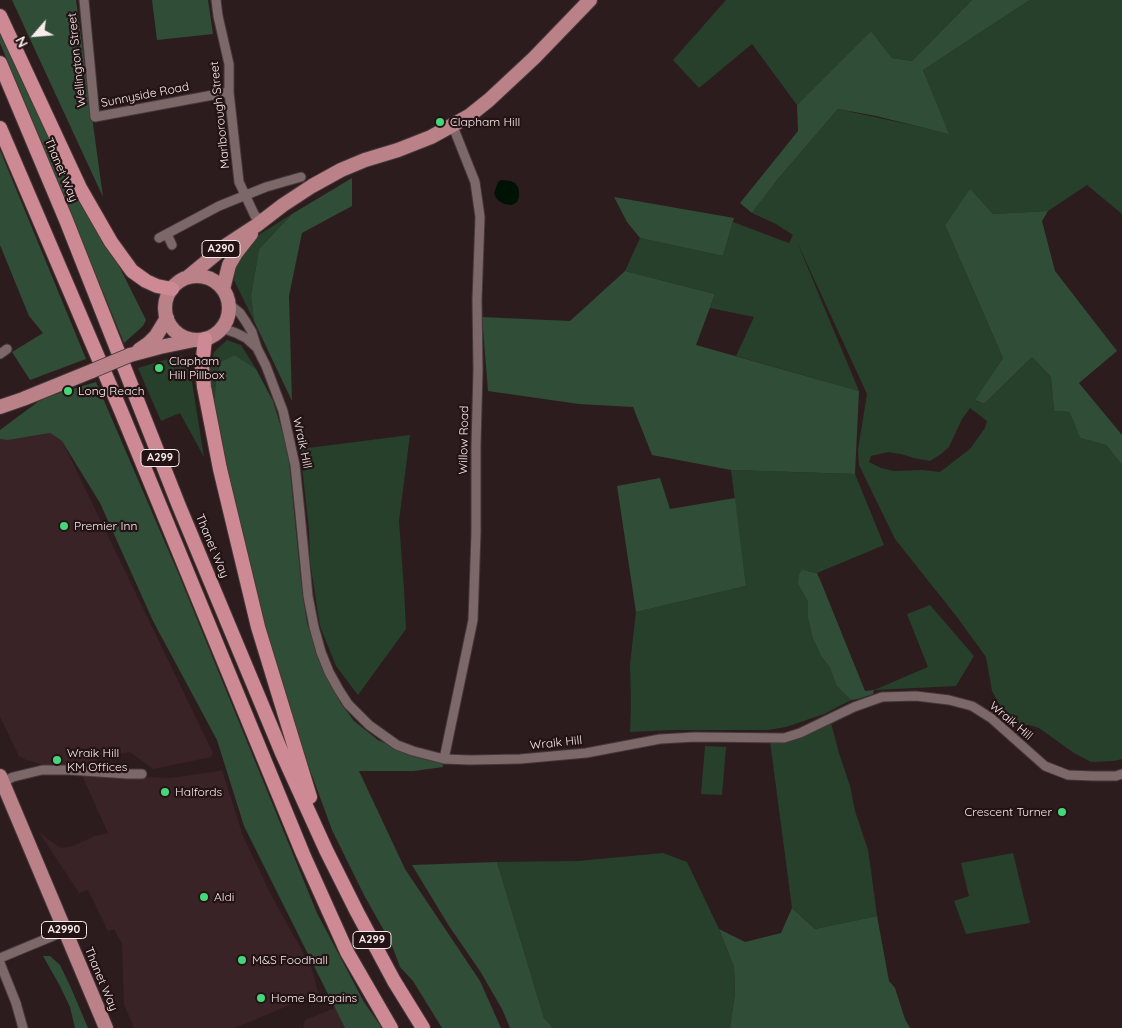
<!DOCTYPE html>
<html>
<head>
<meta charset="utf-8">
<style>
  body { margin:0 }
  #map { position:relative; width:1122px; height:1028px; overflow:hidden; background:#2d1c1e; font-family:Quicksand,sans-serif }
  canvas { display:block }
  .north { position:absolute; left:10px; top:10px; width:50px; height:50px; -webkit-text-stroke:4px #231315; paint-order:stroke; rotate:243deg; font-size:14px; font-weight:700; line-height:20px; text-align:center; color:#f7ebec }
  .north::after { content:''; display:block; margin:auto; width:18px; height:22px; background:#f7ebec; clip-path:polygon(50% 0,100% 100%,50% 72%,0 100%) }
</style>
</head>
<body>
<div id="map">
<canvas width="1122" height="1028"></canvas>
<div class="north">N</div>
</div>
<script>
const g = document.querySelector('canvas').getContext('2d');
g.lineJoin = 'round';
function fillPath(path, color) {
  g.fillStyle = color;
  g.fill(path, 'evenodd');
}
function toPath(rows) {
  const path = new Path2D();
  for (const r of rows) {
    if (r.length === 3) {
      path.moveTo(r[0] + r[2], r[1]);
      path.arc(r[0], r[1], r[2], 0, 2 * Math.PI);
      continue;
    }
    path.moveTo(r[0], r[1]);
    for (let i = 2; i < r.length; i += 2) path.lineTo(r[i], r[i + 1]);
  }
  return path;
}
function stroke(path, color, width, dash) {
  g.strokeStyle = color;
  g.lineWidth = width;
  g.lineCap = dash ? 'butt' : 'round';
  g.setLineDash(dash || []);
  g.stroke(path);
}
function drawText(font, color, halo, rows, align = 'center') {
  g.font = font + ' Quicksand,sans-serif';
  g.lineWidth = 4.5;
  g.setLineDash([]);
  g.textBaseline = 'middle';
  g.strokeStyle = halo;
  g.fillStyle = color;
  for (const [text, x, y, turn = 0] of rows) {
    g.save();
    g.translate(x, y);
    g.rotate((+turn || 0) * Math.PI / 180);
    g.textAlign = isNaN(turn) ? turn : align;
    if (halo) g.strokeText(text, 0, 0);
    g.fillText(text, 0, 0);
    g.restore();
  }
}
fillPath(toPath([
  [50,433,62,441,213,753,211,757,153,769,130,752,106,757,62,769,37,763,26,760,19,756,0,717,0,439,8,440],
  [222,770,243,836,270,893,311,967,315,980,318,993,235,1028,134,1028,124,1004,122,944,114,929,108,931,88,890,79,893,39,832,56,845,62,848,73,846,95,836,108,833,82,775,169,778,214,772],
  [335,1008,345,1028,303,1028,305,1020]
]), '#3a2326');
fillPath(toPath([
  [726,0,972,0,912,61,892,58,871,31,797,105,752,44,699,88,673,60],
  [1030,0,1122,0,1122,214,1087,185,1048,211,993,214,970,190,945,225,1003,358,976,401,984,404,1032,357,1051,377,1054,411,1071,412,1080,438,1106,445,1122,465,1122,759,1114,761,1091,762,1074,753,1039,728,1029,725,1019,725,1001,707,992,691,986,657,957,617,895,539,859,465,858,450,867,394,797,242,859,391,736,356,754,317,710,308,715,294,625,271,640,238,723,256,733,222,789,243,793,235,776,224,752,213,777,180,838,109,948,133,923,70],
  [970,408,987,421,985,428,970,449,940,472,922,470,894,471,881,468,869,462,871,456,888,452,901,454,914,458,930,461,941,454,949,447,962,419],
  [292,214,259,249,251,296,254,321,234,280,237,262,260,234],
  [227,340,241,345,256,369,235,355,216,379,214,407,209,371,214,352],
  [181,355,189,364,204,457,180,413,161,421,138,368],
  [410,435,399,521,404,589,406,629,358,695,336,666,320,626,310,561,309,529,300,449],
  [731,470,855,474,884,545,817,573,808,571,798,584,808,602,808,618,813,639,821,656,830,668,836,685,851,700,824,714,786,727,768,730,673,730,630,732,631,705,630,664,636,612,746,586],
  [930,605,974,656,956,686,874,690,928,667,907,614],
  [831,723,839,753,850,786,855,811,868,850,872,878,877,916,815,929,792,908,770,741,810,733],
  [705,746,726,747,722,795,701,794],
  [663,853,687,862,719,929,734,967,735,993,730,1028,553,1028,544,1018,497,862,578,861],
  [1013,853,1030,923,966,934,954,901,969,896,961,863]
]), '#26402c');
fillPath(toPath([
  [12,0,76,0,103,197],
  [152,0,208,0,213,34,157,40],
  [972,0,1030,0,923,70,949,134,876,116,838,109,777,180,752,213,740,203,798,131,797,105,871,31,892,58,912,61],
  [0,28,146,320,143,326,124,343,0,43],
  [0,150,86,359,30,380,12,352,43,333,29,316,0,245],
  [352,178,352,206,302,233,289,296,292,401,254,321,251,296,259,249,292,214],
  [970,189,993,214,1048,211,1042,221,1055,271,1117,351,1079,383,1122,435,1122,465,1106,445,1080,438,1070,412,1054,411,1051,377,1032,357,984,404,975,400,1003,358,945,225],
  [614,197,734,218,723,256,640,238,627,222],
  [625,271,715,294,696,345,859,391,855,474,731,470,652,455,633,407,579,404,488,391,482,317,570,321],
  [235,355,256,369,273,401,288,450,301,582,307,623,320,662,340,702,354,721,378,740,410,754,442,762,443,767,414,771,359,771,405,869,480,981,501,1028,442,1028,413,981,400,967,391,943,364,895,332,830,287,707,249,573,214,407,216,379,221,362],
  [96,382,179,575,317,913,364,1002,382,1028,345,1028,244,826,217,740,153,621,100,503,62,441,50,433,8,440,0,439,0,430,39,401,52,395],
  [660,478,670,509,735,498,746,586,636,612,617,486],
  [802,570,817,573,821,582,865,691,874,690,873,694,858,699,851,700,836,685,830,668,821,656,813,639,808,618,808,602,798,584,799,575],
  [497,862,544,1018,553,1028,510,1028,502,1009,480,971,449,926,412,865],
  [792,908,815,929,877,916,889,981,895,988,905,1019,910,1028,730,1028,735,993,734,967,719,929,745,942,781,933],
  [43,956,50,956,60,965,71,988,88,1028,75,1028,70,1007,60,986]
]), '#304d37');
fillPath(toPath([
  [501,180,511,181,515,183,518,187,519,191,519,197,517,202,514,204,511,205,504,204,499,201,496,198,494,193,497,185,498,182]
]), '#001203');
const minor = toPath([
  [84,0,95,117,229,92],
  [216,0,218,16,229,64,229,92,239,182,255,216,264,220],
  [167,234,172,245],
  [159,238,219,206,266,187,301,177],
  [229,304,240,313,246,322,252,332,257,348,266,366,283,411,295,465,300,513,308,596,314,627,321,652,329,672,339,690,348,704,369,725,397,745,413,751,444,759,470,760,520,759,586,753,660,739,695,737,784,738,800,733,854,707,882,697,916,696,949,700,972,706,991,718,1045,766,1068,775,1093,776,1116,776,1122,774],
  [222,328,236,333,246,338,257,348],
  [0,354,7,349],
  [444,759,473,620,476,533,476,446,478,370,477,300,480,217,475,182,452,124],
  [3,782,13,777,42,770,69,770,127,774,142,774],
  [0,958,65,931],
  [0,963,16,1003,23,1028]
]);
const primary = toPath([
  [197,308,32],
  [188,277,228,244,257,225,283,205,312,186,341,170,365,160,398,150,431,137,469,116,489,100,534,58,590,0],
  [223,289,229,265,236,253,251,234],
  [139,350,149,343,156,336,167,318],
  [130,355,160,347,194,340],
  [0,407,23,399,92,371],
  [0,776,106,1028]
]);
const trunk = toPath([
  [0,16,80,188,111,242,132,271,146,281,157,286,172,289],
  [0,63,66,220,179,506,282,753,326,850,357,912,394,981,423,1028],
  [0,128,121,411,303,854,347,952,391,1028],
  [205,339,202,367,204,387,220,469,258,627,310,797]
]);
stroke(minor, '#46383a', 11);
stroke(primary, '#46383a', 16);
stroke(trunk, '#46383a', 16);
stroke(minor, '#7c6769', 9);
stroke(primary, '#ba8189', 14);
stroke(trunk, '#ce8a94', 14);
const primaryBridge = toPath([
  [92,371,130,355]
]);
stroke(primaryBridge, '#46383a', 16, []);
stroke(primaryBridge, '#ba8189', 14);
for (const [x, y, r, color] of [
  [440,122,5,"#45d77a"],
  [159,368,5,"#45d77a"],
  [68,391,5,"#45d77a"],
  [64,526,5,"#45d77a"],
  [57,760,5,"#45d77a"],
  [165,792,5,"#45d77a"],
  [1062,812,5,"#45d77a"],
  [204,897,5,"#45d77a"],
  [242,960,5,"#45d77a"],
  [261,998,5,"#45d77a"]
]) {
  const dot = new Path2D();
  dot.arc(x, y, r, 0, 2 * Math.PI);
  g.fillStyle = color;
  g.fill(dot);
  stroke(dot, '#231315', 2);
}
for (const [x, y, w] of [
  [221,249,38],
  [160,458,38],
  [64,930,45],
  [372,940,38]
]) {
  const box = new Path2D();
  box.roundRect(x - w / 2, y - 8.5, w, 17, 4);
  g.fillStyle = '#231315';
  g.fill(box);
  stroke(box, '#f7ebec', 1);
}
drawText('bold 11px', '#f7ebec', null, [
  ["A290",221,249],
  ["A299",160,458],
  ["A2990",64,930],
  ["A299",372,940]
]);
drawText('12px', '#f7ebec', '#231315', [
  ["Wellington Street",77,60,-96],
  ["Sunnyside Road",145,95,-11],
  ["Marlborough Street",220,115,-96],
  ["Thanet Way",61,170,67],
  ["Willow Road",464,440,-89],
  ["Wraik Hill",302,443,78],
  ["Thanet Way",212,546,67],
  ["Wraik Hill",1011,721,40],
  ["Wraik Hill",556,743,-6],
  ["Thanet Way",101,979,67]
]);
drawText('12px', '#f7ebec', '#231315', [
  ["Clapham Hill",450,122],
  ["Clapham",169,361],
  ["Hill Pillbox",169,375],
  ["Long Reach",78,391],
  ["Premier Inn",74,526],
  ["Wraik Hill",67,753],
  ["KM Offices",67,767],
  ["Halfords",175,792],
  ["Crescent Turner",1052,812,"right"],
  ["Aldi",214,897],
  ["M&S Foodhall",252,960],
  ["Home Bargains",271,998]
], 'left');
</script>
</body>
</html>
